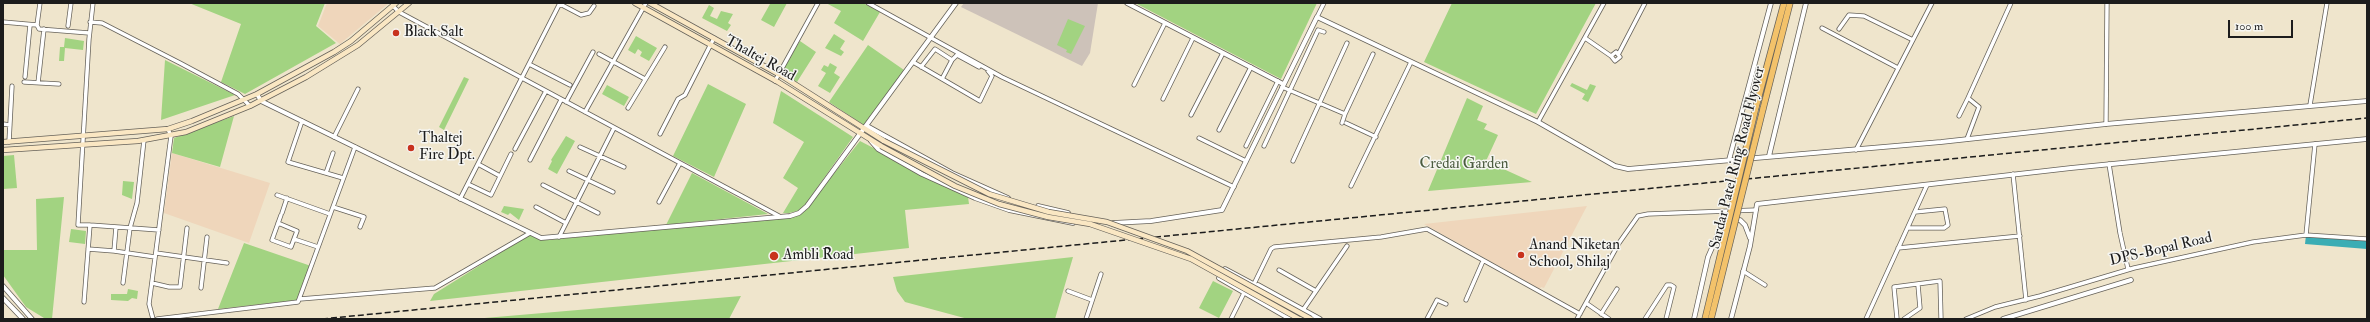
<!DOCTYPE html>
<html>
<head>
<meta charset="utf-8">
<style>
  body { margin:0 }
  #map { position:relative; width:2370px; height:322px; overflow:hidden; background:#efe5cc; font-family:"IM FELL Double Pica",serif }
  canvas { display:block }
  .frame { position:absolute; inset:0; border:4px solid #1c1c1c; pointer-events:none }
  .scale { position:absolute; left:2228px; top:20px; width:65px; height:18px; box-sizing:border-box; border:2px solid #1c1c1c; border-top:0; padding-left:5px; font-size:12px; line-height:14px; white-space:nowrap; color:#1c1c1c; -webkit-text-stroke:3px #f6f6f2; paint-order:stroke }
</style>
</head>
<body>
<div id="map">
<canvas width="2370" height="322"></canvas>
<div class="frame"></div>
<div class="scale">100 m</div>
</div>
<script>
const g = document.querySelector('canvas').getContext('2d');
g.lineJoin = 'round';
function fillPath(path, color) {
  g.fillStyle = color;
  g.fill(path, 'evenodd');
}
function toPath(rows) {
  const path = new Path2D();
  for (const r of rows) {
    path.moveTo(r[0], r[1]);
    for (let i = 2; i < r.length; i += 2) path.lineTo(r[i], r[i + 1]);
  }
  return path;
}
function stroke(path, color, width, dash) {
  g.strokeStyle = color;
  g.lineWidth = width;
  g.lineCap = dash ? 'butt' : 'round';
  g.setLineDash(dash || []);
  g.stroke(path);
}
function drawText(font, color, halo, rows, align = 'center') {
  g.font = font + ' "IM FELL Double Pica",serif';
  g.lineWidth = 3;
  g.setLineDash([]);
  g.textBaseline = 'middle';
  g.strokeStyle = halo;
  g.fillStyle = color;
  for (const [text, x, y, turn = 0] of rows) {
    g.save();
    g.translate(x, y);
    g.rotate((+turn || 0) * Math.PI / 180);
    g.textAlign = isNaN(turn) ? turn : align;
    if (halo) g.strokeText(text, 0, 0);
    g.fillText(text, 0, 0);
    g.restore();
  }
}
fillPath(toPath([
  [327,3,389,3,340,44,318,26],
  [172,153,270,183,249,243,164,213],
  [1587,206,1544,288,1541,287,1540,289,1424,224]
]), '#efd6bb');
fillPath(toPath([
  [964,3,1098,3,1090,53,1082,66,961,7]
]), '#cdc2b9');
fillPath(toPath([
  [189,3,325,3,316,26,336,43,245,94,221,82,241,24],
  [768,3,787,3,774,27,761,20,770,4],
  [826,3,863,3,880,12,863,41,834,23,841,11],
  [1135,3,1317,3,1281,79],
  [1452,3,1596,3,1536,114,1424,62],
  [709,5,714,8,710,16,717,19,721,11,733,14,728,23,731,25,727,31,702,18],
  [1068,19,1085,26,1071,54,1066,52,1067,50,1057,45],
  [834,34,845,41,840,49,844,52,841,56,825,48],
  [636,36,657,48,649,61,640,56,642,52,638,49,635,54,628,50],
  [65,38,84,41,83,50,65,48,64,61,59,61,60,47,64,47],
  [800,41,816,52,797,82,780,72],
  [868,45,904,70,865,126,829,102],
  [165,60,235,95,161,120],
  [830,63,837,67,834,73,840,77,830,93,818,86,826,73,821,70,824,65,828,67],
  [464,77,469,79,444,130,439,127],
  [1572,83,1587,90,1590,84,1596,86,1588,102,1582,99,1585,94,1570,86],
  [708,84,746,104,714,177,673,156],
  [607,85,629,97,624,106,602,94],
  [781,91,853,137,805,205,798,211,789,213,783,213,798,188,783,178,804,142,773,123],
  [1467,98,1483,106,1477,120,1487,124,1484,129,1498,135,1486,161,1532,182,1428,191],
  [234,116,220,167,172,153,174,138],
  [566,136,575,141,557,174,548,169,552,161,551,160],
  [860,141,968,197,969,204,905,210,909,248,430,301,434,294,530,234,547,240,790,216,808,206],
  [14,155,17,188,3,189,3,156],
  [692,173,768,214,666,225],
  [123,181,134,182,132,199,122,195],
  [64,197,52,319,51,319,44,318,26,307,3,275,3,250,37,250,36,199],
  [504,206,524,209,519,220,510,213,508,215,501,212],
  [71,229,86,231,85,244,69,242],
  [244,243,311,266,298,300,218,309],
  [1073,257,1055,319,968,319,905,302,897,291,893,277],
  [1213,281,1233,291,1219,318,1199,308],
  [128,289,138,291,137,299,132,298,128,301,111,300,111,294,127,294],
  [741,296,729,319,473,319]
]), '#a2d381');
fillPath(toPath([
  [2306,235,2367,240,2367,249,2305,244]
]), '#3badb4');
const minor = toPath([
  [40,3,37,25,39,29,89,33],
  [868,3,1002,77,1234,187],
  [560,4,581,15,589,13,594,6],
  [393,6,399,12,779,216],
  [1317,17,1324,3],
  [3,22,37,25],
  [90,22,102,23,180,63,238,94,250,106],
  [68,26,71,3],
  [1822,28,1898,68],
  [1839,29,1849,15,1864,16,1913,40],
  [1585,38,1611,56,1615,61,1620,57,1616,52,1611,56],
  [1619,53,1645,3],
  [599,54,645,79],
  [952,60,957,55,979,67],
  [913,62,980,101,992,76,988,71],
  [529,64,570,85],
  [921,67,935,49,952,60,942,79],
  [25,77,30,25],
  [775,81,818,3],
  [24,82,59,84],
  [38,83,44,29],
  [1134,85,1165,23],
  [1282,87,1345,114,1373,54],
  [1163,99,1193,38],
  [566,102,593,52],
  [2310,105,2327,3],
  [628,108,665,47],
  [585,112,646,3],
  [1191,115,1223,53],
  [1959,116,1968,98],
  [302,121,288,162,343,178],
  [1538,122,1604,3],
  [1342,123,1345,114],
  [1346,123,1376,137],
  [3,124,10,125],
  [2106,124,2107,3],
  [1219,130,1251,67],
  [660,134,678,99,685,95,714,38],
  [334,137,358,89],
  [1199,138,1246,161],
  [1967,139,1979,107,1968,98,2011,3],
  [9,142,12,86],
  [1246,146,1278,81],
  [1264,146,1318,30,1324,32],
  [580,147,624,167],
  [515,149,546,91],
  [1856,150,1932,3],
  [530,160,561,100],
  [1293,161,1347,43],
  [478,164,500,176],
  [2109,164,2120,233,2128,269],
  [569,171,613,192],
  [326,173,333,153],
  [2013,174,2026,300],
  [468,184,491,195,511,154],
  [543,185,598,213],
  [1351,186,1411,62],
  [277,195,330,214],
  [460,199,560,3],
  [659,202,680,163],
  [333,207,364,217,360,227],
  [536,207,566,223],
  [282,213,287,198],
  [278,223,297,231,291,247,272,240,281,215],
  [90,225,159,230],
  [116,227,114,251,155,257],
  [1908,228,1944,228,1948,225,1945,209,1915,212],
  [2306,235,2315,144],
  [559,237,614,128],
  [294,239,318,247],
  [1898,248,2020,236],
  [88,249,114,251],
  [156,253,227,263],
  [1279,270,1316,291],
  [1743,271,1765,285],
  [123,283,130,228,137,203,144,140],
  [152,283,169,287,180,287,187,228],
  [1254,284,1271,249,1274,247,1381,237,1427,229,1580,314],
  [201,288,207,237],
  [1068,291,1092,300],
  [300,299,435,288,530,233],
  [1466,300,1483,261],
  [84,302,90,225,78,225,89,39,93,3],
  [1586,303,1609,319],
  [1303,310,1347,246],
  [1601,314,1617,289],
  [153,319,149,304,171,136,168,129],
  [157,319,298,302,355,147],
  [1086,319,1101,274],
  [1231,319,1244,293],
  [1427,319,1437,300,1446,304],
  [1577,319,1619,243,1638,216,1648,214,1756,210],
  [1645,319,1667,285,1671,285,1674,287,1666,319],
  [1866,319,1927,185],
  [1897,319,1894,287,1940,281,1941,319],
  [1904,319,1920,308,1918,285],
  [1966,319,1995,307,2040,296,2134,268,2253,242,2306,235,2367,239]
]);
const tertiary = toPath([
  [1127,3,1283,84],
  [257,94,261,101,541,238,790,216,799,213,807,206,956,3],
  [867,126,952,173,1008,198],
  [871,141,878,149,922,174,975,198,1009,210,1073,223],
  [1769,156,1806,3],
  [1729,160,1771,3],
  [1038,206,1068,213],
  [1113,223,1151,221,1222,210,1317,17,1538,122,1615,166,1628,169,1941,142,2106,124,2367,101],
  [1255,285,1225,269,1219,278,1290,319],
  [3,286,32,319],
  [1250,295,1254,286,1258,285,1320,319],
  [3,298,23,319],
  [1694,319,1708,257,1722,225,1726,220,1740,220,1745,225,1750,238],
  [1731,319,1750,246,1757,204,2071,168,2367,139],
  [2003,319,2131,280]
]);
const secondary = toPath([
  [635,3,778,82,881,146],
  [650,3,782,76,884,141],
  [3,142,168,129,192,121,257,94,334,52,351,41,396,3],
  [3,150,138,141,186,132,250,106,306,77,358,45,409,3]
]);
const trunk = toPath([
  [1756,107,1784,3],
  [1763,109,1790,3]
]);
stroke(minor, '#66625a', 5);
stroke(tertiary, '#66625a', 5.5);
stroke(secondary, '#66625a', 6);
stroke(trunk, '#66625a', 7);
stroke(minor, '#fff', 3.5);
stroke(tertiary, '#fff', 4);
stroke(secondary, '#fae7c3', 4.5);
stroke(trunk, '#f3c26a', 5.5);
stroke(toPath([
  [322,319,2367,118]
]), '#1c1c1c', 1.5, [6, 3]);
const secondaryBridge = toPath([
  [884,141,989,194,1049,212,1107,222,1187,251,1311,319],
  [881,146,955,186,999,204,1048,217,1090,224,1191,259,1299,319]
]);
const trunkBridge = toPath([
  [1705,319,1756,107],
  [1711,319,1763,109]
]);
stroke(secondaryBridge, '#66625a', 6, []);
stroke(trunkBridge, '#66625a', 7, []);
stroke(secondaryBridge, '#fae7c3', 4.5);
stroke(trunkBridge, '#f3c26a', 5.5);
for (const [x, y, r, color] of [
  [396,33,4,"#c8321e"],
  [411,148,4,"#c8321e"],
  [1521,255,4,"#c8321e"],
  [774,256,5,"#c8321e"]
]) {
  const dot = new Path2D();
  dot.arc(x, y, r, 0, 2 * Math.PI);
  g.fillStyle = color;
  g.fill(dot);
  stroke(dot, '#f6f6f2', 1.5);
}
drawText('15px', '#1c1c1c', '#f6f6f2', [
  ["Black Salt",404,33],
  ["Thaltej",419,139],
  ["Fire Dpt.",419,156],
  ["Anand Niketan",1529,246],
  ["School, Shilaj",1529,263],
  ["Ambli Road",783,256]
], 'left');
drawText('15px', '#1c1c1c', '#f6f6f2', [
  ["Thaltej Road",760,59,29],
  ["Sardar Patel Ring Road Flyover",1738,158,-76],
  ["DPS-Bopal Road",2161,250,-13]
]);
drawText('15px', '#4b5c3f', '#f6f6f2', [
  ["Credai Garden",1464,165]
]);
</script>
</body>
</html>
